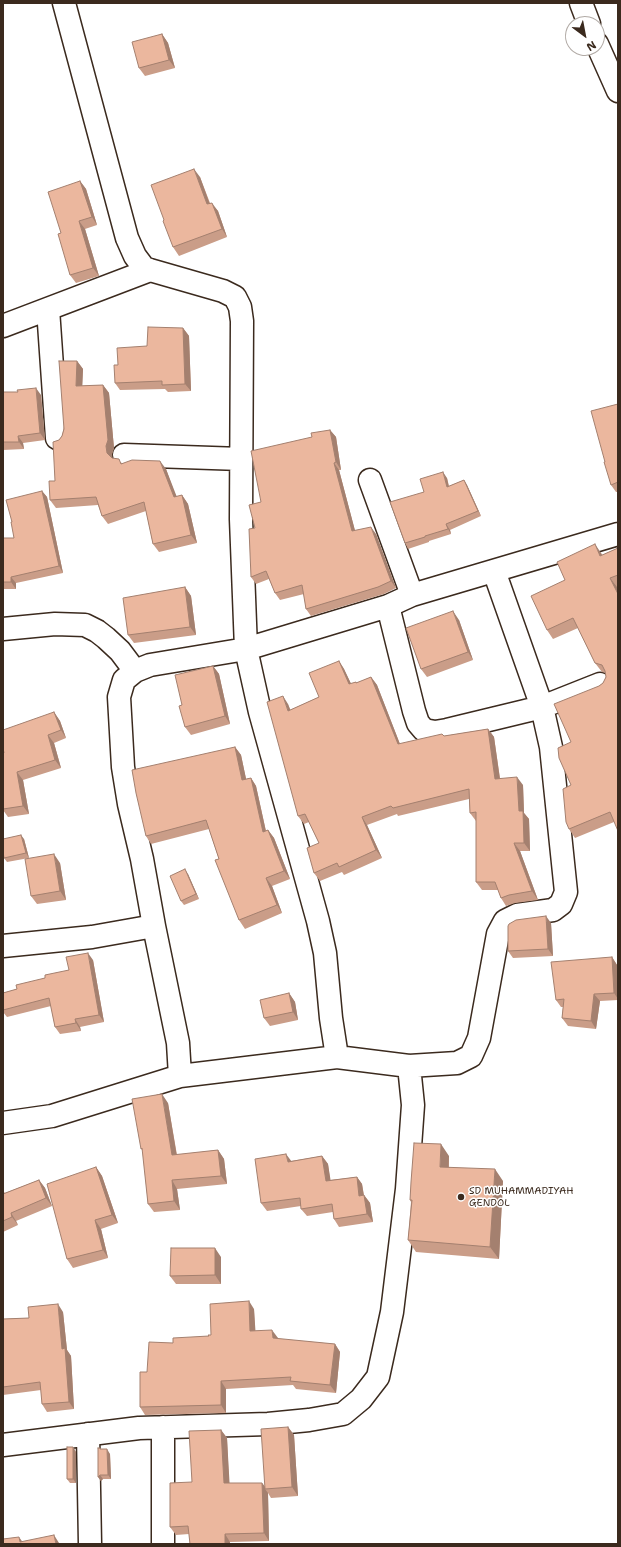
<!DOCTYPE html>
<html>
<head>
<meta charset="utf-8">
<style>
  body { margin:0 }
  #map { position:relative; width:621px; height:1547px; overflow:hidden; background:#fff; font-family:"Shantell Sans",sans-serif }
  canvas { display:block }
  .frame { position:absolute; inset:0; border:4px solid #3b2a1e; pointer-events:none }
  .north { position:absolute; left:565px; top:16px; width:40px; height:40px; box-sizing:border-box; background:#fff; border:1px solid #b1aaa5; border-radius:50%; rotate:148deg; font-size:11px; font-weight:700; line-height:16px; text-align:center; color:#3b2a1e }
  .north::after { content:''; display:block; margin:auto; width:14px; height:18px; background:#3b2a1e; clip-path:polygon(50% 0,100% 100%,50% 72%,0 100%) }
</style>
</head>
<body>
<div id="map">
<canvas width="621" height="1547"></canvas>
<div class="frame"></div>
<div class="north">N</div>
</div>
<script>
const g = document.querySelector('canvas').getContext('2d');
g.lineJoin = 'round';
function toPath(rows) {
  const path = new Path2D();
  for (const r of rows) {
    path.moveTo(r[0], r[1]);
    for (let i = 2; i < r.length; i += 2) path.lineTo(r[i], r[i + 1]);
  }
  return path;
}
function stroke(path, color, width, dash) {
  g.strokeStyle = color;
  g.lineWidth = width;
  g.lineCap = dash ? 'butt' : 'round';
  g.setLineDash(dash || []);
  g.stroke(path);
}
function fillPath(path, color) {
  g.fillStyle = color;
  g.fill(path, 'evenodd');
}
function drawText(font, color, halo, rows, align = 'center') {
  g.font = font + ' "Shantell Sans",sans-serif';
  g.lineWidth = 3;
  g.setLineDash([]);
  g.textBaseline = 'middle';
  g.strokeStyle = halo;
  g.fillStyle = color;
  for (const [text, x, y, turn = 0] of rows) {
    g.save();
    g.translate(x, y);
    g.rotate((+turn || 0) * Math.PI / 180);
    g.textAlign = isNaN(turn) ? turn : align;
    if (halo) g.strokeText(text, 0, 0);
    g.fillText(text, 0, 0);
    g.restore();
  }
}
const minor = toPath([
  [581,3,589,24],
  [597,44,618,91],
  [48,309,57,438],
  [3,326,150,270],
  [124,455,241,459],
  [370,480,412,595],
  [494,571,542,707,600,684],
  [388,606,414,711,418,723,424,730,435,732,447,730,542,707,551,747,566,892,561,904,553,910,517,915,505,921,498,934,479,1038,471,1056,457,1063,409,1066],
  [3,629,55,624,85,625,97,631,106,638,120,651,135,671],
  [3,946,92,937,154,926,142,859,129,804,123,767,119,697,124,680,135,671,150,665,246,649,388,606,412,595,618,534],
  [180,1076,337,1057],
  [3,1123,52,1116,180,1076,178,1043,154,926],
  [88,1434,90,1544],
  [3,1445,139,1428,268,1424,309,1420,343,1414,361,1399,378,1377,392,1312,407,1189,413,1105,409,1066,337,1057,331,1018,325,953,318,921,260,712,246,649,241,519,242,321,240,307,235,297,223,291,150,270,144,268,135,256,127,238,64,3],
  [163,1544,163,1427]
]);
stroke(minor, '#3b2a1e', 25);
stroke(minor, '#fff', 22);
fillPath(toPath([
  [162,34,168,43,175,68,145,76,139,68],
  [200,177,210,203,218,211,227,237,179,256,173,247,164,220],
  [80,181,86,189,97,225,85,229,99,276,76,283,70,275,61,233],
  [183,328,189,336,191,391,168,392,165,389,120,390,115,383,118,365,147,346],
  [77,361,83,369,82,386,103,385,109,393,114,448,112,454,112,458,122,463,166,469,176,497,182,495,188,504,197,543,159,552,153,544,146,511,108,524,102,516,98,505,56,508,50,500,55,481,59,440,62,436],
  [3,392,41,395,45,440,23,443,24,449,3,450],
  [618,404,618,492,616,492,611,485,605,462],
  [330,430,336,437,341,470,339,470,355,531,376,534,396,588,384,594,311,616,306,609,304,594,280,600,275,593,269,579,256,584,251,577,255,528,261,502,312,437],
  [447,478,449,486,464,480,467,485,481,516,450,530,451,534,429,541,429,542,408,549,405,543,424,492],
  [42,491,47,497,63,573,16,583,16,589,3,589,3,538,14,538,12,522],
  [618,548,618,586,617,587,614,822,575,838,569,829,571,785,571,742,599,686,603,683,606,677,606,673,602,672,595,663,578,628,553,639,547,630,565,580,601,553,602,555],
  [185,587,191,596,196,635,134,643,128,635],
  [459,620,473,660,427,677,421,669],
  [339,661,344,669,351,684,356,682,357,683,371,677,377,685,400,744,444,736,488,729,494,737,500,778,523,785,524,813,529,819,530,851,520,851,538,900,515,903,506,906,501,898,498,890,482,890,476,882,476,821,470,813,469,799,398,816,397,814,367,825,382,858,344,875,342,872,320,881,314,873,319,843,309,822,304,824,298,816,288,704,290,710,319,697],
  [213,666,219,674,230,724,191,735,185,727,182,705],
  [54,712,60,721,66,738,54,743,61,768,23,780,29,814,8,817,3,810,3,753,4,753],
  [235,747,241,755,246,779,251,778,256,786,266,831,268,830,274,838,290,879,272,886,282,913,245,929,239,920,209,829,151,844,146,836],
  [24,839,29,858,7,862,4,858],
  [60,863,66,900,37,904,31,896],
  [188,874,199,899,184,905,181,901],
  [551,923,553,956,513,958,508,951],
  [612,957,617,965,618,1000,600,1001,596,1029,568,1026,562,1018,563,1007,561,1007,556,1000],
  [93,960,104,1022,80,1027,81,1031,60,1034,55,1027,51,1006,7,1017,3,1012,3,993,17,989,45,978,69,970],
  [289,993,295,1002,298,1020,270,1026,264,1018],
  [168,1103,177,1155,218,1150,224,1159,227,1184,177,1189,180,1210,154,1212,148,1204,143,1151,141,1149],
  [322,1156,328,1164,330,1180,357,1177,362,1184,364,1195,370,1203,373,1222,339,1227,334,1219,333,1212,307,1216,301,1209,301,1206,267,1211,261,1203,291,1161],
  [449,1156,449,1167,503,1181,499,1259,416,1252,408,1240,411,1202,410,1200],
  [96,1167,102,1176,118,1223,101,1229,108,1258,73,1268,67,1259],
  [39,1180,45,1188,52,1206,16,1221,18,1225,3,1232,3,1191,5,1193],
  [221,1257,221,1284,176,1284,170,1276],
  [254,1309,255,1331,278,1338,278,1339,335,1344,340,1352,336,1393,296,1389,293,1385,226,1389,226,1413,145,1415,140,1407,147,1372,173,1343,209,1336],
  [63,1312,67,1350,71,1356,74,1409,47,1412,42,1404,41,1390,3,1395,3,1319,29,1318],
  [288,1427,294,1435,298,1496,271,1498,268,1493,269,1541,230,1542,230,1544,190,1544,189,1534,176,1535,170,1527,192,1482,221,1430,227,1438,229,1483,262,1483,265,1487],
  [73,1447,76,1452,76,1483,70,1483,67,1479],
  [100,1448,101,1449,110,1454,111,1479,103,1479,101,1481,98,1477]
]), '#ca9d88');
fillPath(toPath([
  [162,34,168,43,175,68,169,60],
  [194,169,200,177,213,213,207,204],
  [80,181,86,189,97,225,92,217],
  [212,203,218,211,227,237,222,229],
  [79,221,85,229,99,276,93,268],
  [183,328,189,336,191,391,185,384],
  [77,361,83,369,82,394,76,386],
  [103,385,109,393,114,448,112,454,113,461,107,453,106,446],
  [36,388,41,395,45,440,40,433],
  [330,430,336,437,341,470,336,462],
  [18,436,23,443,24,449,19,442],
  [160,461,166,469,180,505,174,497],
  [334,463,339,470,357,538,352,531],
  [443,472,447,478,450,493,447,487],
  [464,480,467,485,481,516,478,511],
  [42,491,47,497,63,573,59,566],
  [182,495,188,504,197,543,191,535],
  [446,524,450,530,451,534,448,529],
  [371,527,376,534,396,588,391,581],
  [595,544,601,553,607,565,600,556],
  [11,577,16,583,16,589,11,582],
  [610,578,617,587,618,589,618,594],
  [185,587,191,596,196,635,190,627],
  [453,611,459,620,473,660,468,652],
  [339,661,344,669,355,692,349,684],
  [213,666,219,674,230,724,225,716],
  [371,677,377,685,403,752,398,744],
  [283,696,288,704,294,719,288,711],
  [54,712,60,721,66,738,61,730],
  [488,729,494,737,501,787,495,779],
  [48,735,54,743,61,768,55,760],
  [235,747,241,755,248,788,242,780],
  [17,772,23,780,29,814,23,806],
  [517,777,523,785,524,813,529,819,530,851,524,843,519,811],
  [251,778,256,786,268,841,263,832],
  [362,817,367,825,382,858,376,850],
  [268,830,274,838,290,879,284,871],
  [21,835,24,839,29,858,26,853],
  [514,843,520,851,538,900,532,891],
  [54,854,60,863,66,900,60,891],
  [185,869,188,874,199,899,196,894],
  [266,878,272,886,282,913,277,905],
  [546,916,551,923,553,956,548,949],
  [88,953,93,960,104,1022,99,1015],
  [612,957,617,965,618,999,614,993],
  [289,993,295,1002,298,1020,293,1012],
  [594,994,600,1001,596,1029,591,1021],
  [75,1019,80,1027,81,1031,76,1023],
  [162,1094,168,1103,178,1163,172,1155],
  [441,1144,449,1156,448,1179,440,1167],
  [218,1150,224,1159,227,1184,221,1176],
  [286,1154,292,1162,288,1162],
  [322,1156,328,1164,332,1189,326,1181],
  [96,1167,102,1176,118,1223,112,1215],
  [495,1169,503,1181,499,1259,490,1247],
  [357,1177,362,1184,365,1204,359,1196],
  [39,1180,45,1188,52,1206,46,1198],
  [172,1180,177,1189,180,1210,174,1201],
  [364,1195,370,1203,373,1222,367,1214],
  [11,1213,16,1221,18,1225,12,1217],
  [95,1220,101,1229,108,1258,103,1250],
  [215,1248,221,1257,221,1284,215,1275],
  [249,1301,254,1309,256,1339,250,1331],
  [58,1304,63,1312,67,1350,71,1356,74,1409,69,1402,62,1349],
  [272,1330,278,1338,278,1346,273,1338],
  [335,1344,340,1352,336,1393,330,1385],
  [221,1381,226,1389,226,1413,221,1405],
  [288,1427,294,1435,298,1496,292,1487],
  [221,1430,227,1438,230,1491,224,1483],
  [73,1447,76,1452,76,1483,73,1479],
  [107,1449,110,1454,111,1479,108,1475],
  [100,1475,103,1479,101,1481,98,1477],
  [262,1483,267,1489,265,1489,268,1493,269,1541,264,1533],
  [225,1534,230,1542,230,1544,225,1544],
  [54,1535,59,1543,60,1544,56,1544],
  [19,1537,24,1544,20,1542]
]), '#a4806f');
const building = toPath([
  [162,34,169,60,139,68,132,42,162,34],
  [194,169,207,204,212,203,222,229,173,247,163,221,164,220,151,185,194,169],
  [80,181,92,217,79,221,93,268,70,275,58,234,61,233,48,192,80,181],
  [148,327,183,328,185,384,162,385,162,381,115,383,114,365,118,365,117,348,147,346,148,327],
  [59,361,77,361,76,386,103,385,108,440,106,446,107,453,112,458,119,459,121,464,132,460,160,461,174,497,182,495,191,535,153,544,144,502,102,516,96,497,50,500,49,481,55,481,53,442,59,440,62,436,64,429,59,361],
  [36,388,40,433,18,436,19,442,3,442,3,392,18,392,17,390,36,388],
  [618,404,618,482,611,485,604,462,605,462,591,411,618,404],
  [330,430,336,462,334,463,352,531,371,527,391,581,378,587,306,609,302,585,275,593,266,571,251,577,249,529,255,528,249,505,261,502,251,451,312,437,311,433,330,430],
  [443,472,447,487,464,480,478,511,446,524,448,529,425,536,425,537,405,543,390,502,424,492,420,479,443,472],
  [42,491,59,566,11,577,11,582,3,582,3,538,14,538,11,522,12,522,6,500,42,491],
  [595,544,600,556,618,548,618,575,610,578,618,594,618,831,610,812,569,829,566,822,563,789,571,785,559,758,558,748,571,742,554,704,599,686,603,683,606,677,605,671,602,665,595,663,573,618,547,630,531,596,565,580,557,562,595,544],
  [185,587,190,627,128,635,123,598,185,587],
  [453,611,468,652,421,669,406,628,453,611],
  [339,661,349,684,356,682,356,683,371,677,398,744,442,734,444,736,488,729,495,779,517,777,519,811,523,811,524,843,514,843,532,891,509,895,501,898,495,882,476,882,476,812,470,813,469,789,393,808,391,806,362,817,376,850,339,867,337,863,314,873,307,848,319,843,305,814,298,816,267,702,283,696,288,711,319,697,309,673,339,661],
  [213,666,225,716,185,727,179,706,182,705,175,675,213,666],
  [54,712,61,730,48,735,55,760,17,772,23,806,3,809,3,753,4,753,3,748,3,730,54,712],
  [235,747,242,780,251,778,263,832,268,830,284,871,266,878,277,905,239,920,215,860,219,859,206,820,146,836,136,793,132,770,235,747],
  [21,835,26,853,4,858,3,852,3,839,21,835],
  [54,854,60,891,31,896,25,859,54,854],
  [185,869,196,894,181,901,170,876,185,869],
  [546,916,548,949,508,951,508,926,509,924,516,920,546,916],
  [88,953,99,1015,75,1019,76,1023,55,1027,49,998,3,1010,3,993,17,989,16,985,45,978,45,975,69,970,66,957,88,953],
  [612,957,614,993,594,994,591,1021,562,1018,564,999,556,1000,551,962,612,957],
  [289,993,293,1012,264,1018,260,1000,289,993],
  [162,1094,172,1155,218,1150,221,1176,172,1180,174,1201,148,1204,142,1148,141,1149,132,1099,162,1094],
  [414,1143,441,1144,440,1167,495,1169,490,1247,408,1240,412,1200,410,1200,411,1182,414,1143],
  [286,1154,288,1162,322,1156,326,1181,357,1177,359,1196,364,1195,367,1214,334,1219,332,1204,301,1209,300,1198,261,1203,255,1159,286,1154],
  [96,1167,112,1215,95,1220,103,1250,67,1259,47,1184,96,1167],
  [39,1180,46,1198,11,1213,12,1217,3,1221,3,1194,39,1180],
  [171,1248,215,1248,215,1275,170,1276,171,1248],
  [249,1301,250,1331,272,1330,273,1338,335,1344,330,1385,290,1381,291,1377,221,1381,221,1405,140,1407,140,1372,147,1372,149,1342,173,1343,173,1338,209,1336,208,1335,211,1335,210,1304,249,1301],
  [58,1304,62,1349,65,1348,69,1402,42,1404,40,1382,3,1387,3,1319,29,1318,28,1307,58,1304],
  [288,1427,292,1487,265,1489,261,1429,288,1427],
  [221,1430,224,1483,262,1483,264,1533,225,1534,225,1544,190,1544,188,1526,170,1527,170,1483,192,1482,189,1431,221,1430],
  [67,1447,73,1447,73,1479,67,1479,67,1447],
  [98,1448,100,1448,100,1449,107,1449,108,1475,100,1475,98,1477,98,1448],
  [54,1535,56,1544,3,1544,3,1539,19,1537,20,1542,54,1535]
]);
fillPath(building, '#ebb79e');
stroke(building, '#a4806f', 1);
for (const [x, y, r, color] of [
  [461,1197,4,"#3b2a1e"]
]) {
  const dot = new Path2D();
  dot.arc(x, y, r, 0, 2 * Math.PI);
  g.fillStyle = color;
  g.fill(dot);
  stroke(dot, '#fff', 1.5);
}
drawText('10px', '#3b2a1e', '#fff', [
  ["SD MUHAMMADIYAH",469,1191],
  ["GENDOL",469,1203]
], 'left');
</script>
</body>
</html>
